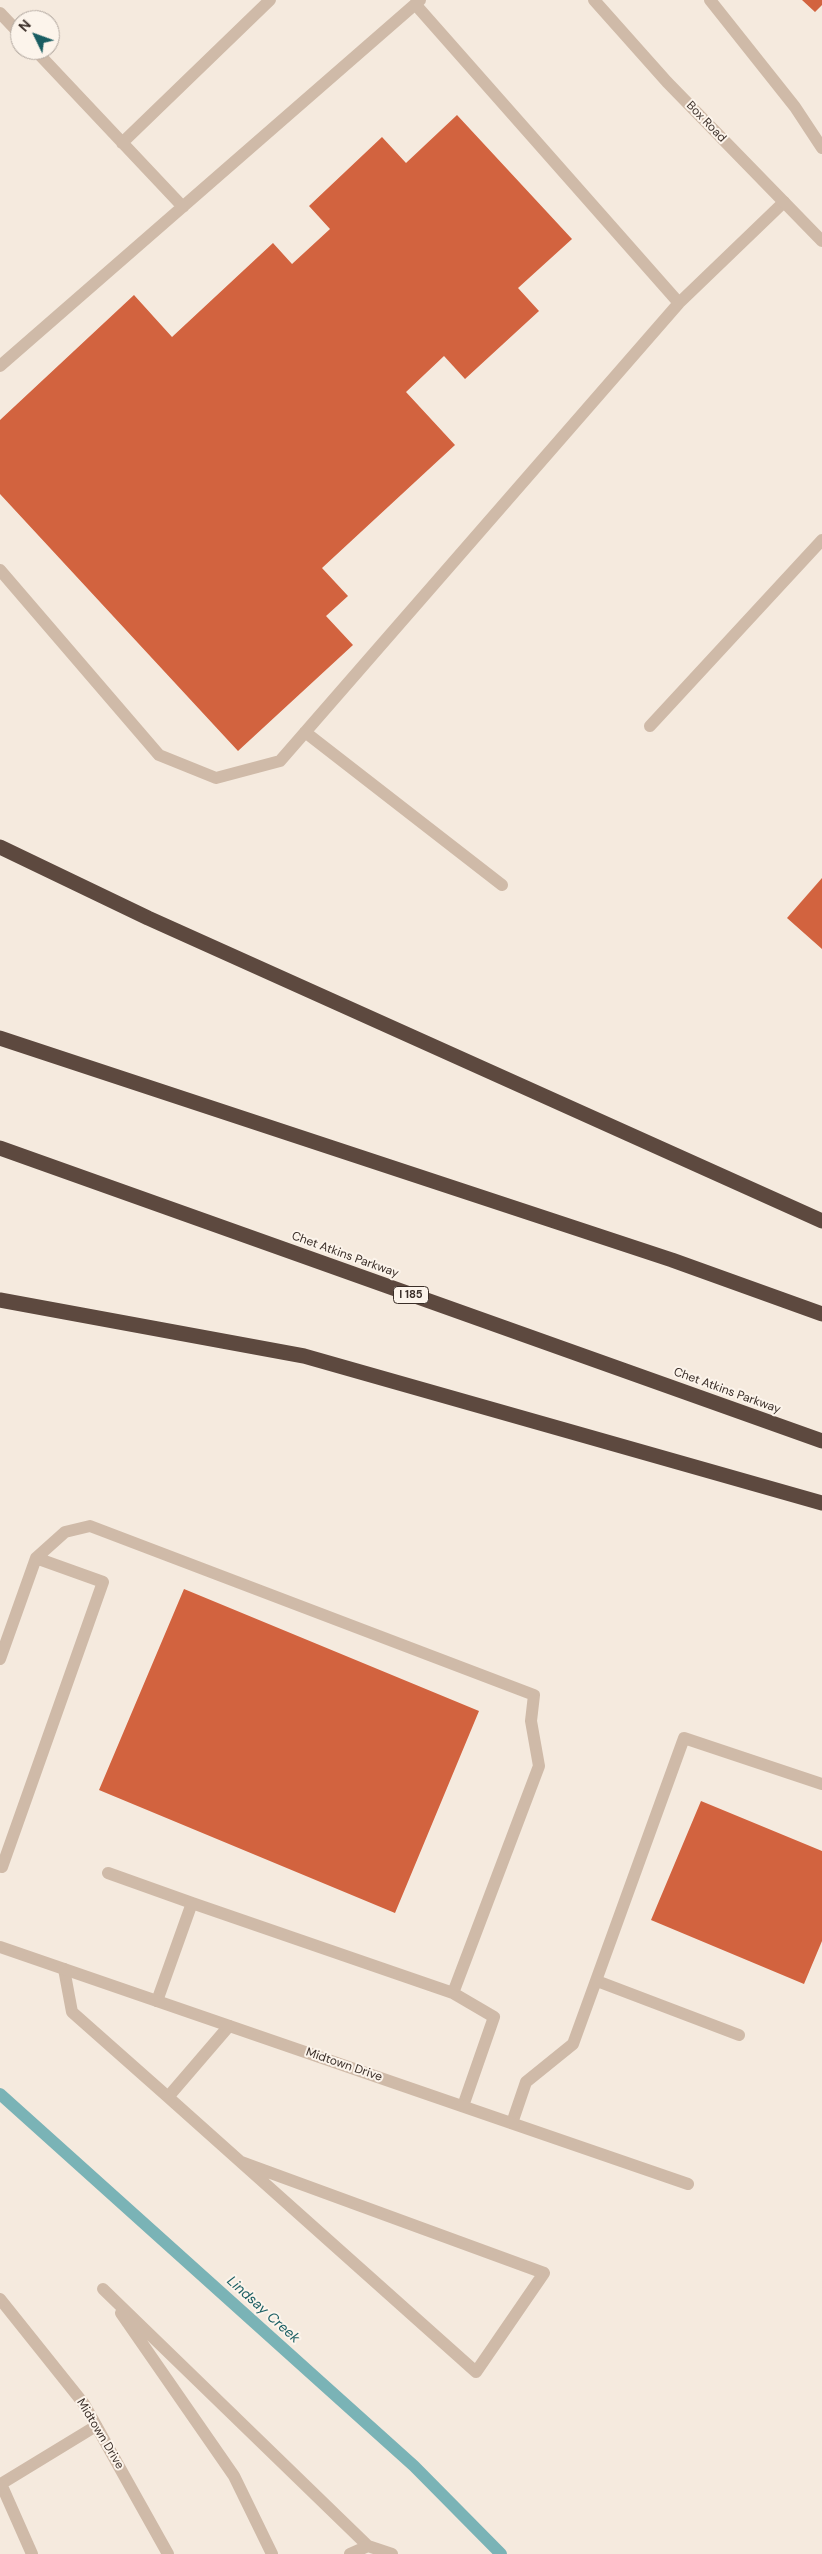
<!DOCTYPE html>
<html>
<head>
<meta charset="utf-8">
<style>
  body { margin:0 }
  #map { position:relative; width:822px; height:2554px; overflow:hidden; background:#f5eade; font-family:"DM Sans",sans-serif }
  canvas { display:block }
  .north { position:absolute; left:10px; top:10px; width:50px; height:50px; box-sizing:border-box; background:#fcf4eb; border:1px solid #afa59d; border-radius:50%; rotate:312deg; font-size:14px; font-weight:700; line-height:20px; text-align:center; color:#3b2f29 }
  .north::after { content:''; display:block; margin:auto; width:18px; height:22px; background:#195d62; clip-path:polygon(50% 0,100% 100%,50% 72%,0 100%) }
</style>
</head>
<body>
<div id="map">
<canvas width="822" height="2554"></canvas>
<div class="north">N</div>
</div>
<script>
const g = document.querySelector('canvas').getContext('2d');
g.lineJoin = 'round';
function toPath(rows) {
  const path = new Path2D();
  for (const r of rows) {
    path.moveTo(r[0], r[1]);
    for (let i = 2; i < r.length; i += 2) path.lineTo(r[i], r[i + 1]);
  }
  return path;
}
function stroke(path, color, width, dash) {
  g.strokeStyle = color;
  g.lineWidth = width;
  g.lineCap = dash ? 'butt' : 'round';
  g.setLineDash(dash || []);
  g.stroke(path);
}
function fillPath(path, color) {
  g.fillStyle = color;
  g.fill(path, 'evenodd');
}
function drawText(font, color, halo, rows, align = 'center') {
  g.font = font + ' "DM Sans",sans-serif';
  g.lineWidth = 4;
  g.setLineDash([]);
  g.textBaseline = 'middle';
  g.strokeStyle = halo;
  g.fillStyle = color;
  for (const [text, x, y, turn = 0] of rows) {
    g.save();
    g.translate(x, y);
    g.rotate((+turn || 0) * Math.PI / 180);
    g.textAlign = isNaN(turn) ? turn : align;
    if (halo) g.strokeText(text, 0, 0);
    g.fillText(text, 0, 0);
    g.restore();
  }
}
stroke(toPath([
  [0,2094,414,2466,501,2554]
]), '#7ab3b6', 12);
fillPath(toPath([
  [802,0,822,0,822,5,815,12],
  [457,115,572,239,518,288,539,311,465,379,444,356,406,392,455,445,322,568,348,596,326,616,353,645,238,751,0,494,0,420,134,295,172,337,273,243,292,264,330,229,309,206,382,137,406,163],
  [822,878,822,949,787,918],
  [184,1589,479,1711,395,1913,99,1790],
  [701,1801,822,1851,822,1941,804,1984,651,1920]
]), '#d2633f');
stroke(toPath([
  [415,4,679,303,784,202],
  [0,13,20,34],
  [35,50,183,207],
  [122,143,270,0],
  [0,366,420,0],
  [0,570,159,755,216,778,280,761,679,303],
  [650,726,822,540],
  [305,732,502,885],
  [0,1659,36,1558,65,1532,90,1526,534,1695,531,1721,539,1766,453,1993,192,1903,157,2001],
  [0,1866,2,1867,103,1582,36,1558],
  [108,1873,192,1903],
  [64,1969,72,2012,168,2097,476,2372,544,2273,241,2162],
  [597,1981,739,2035],
  [453,1993,494,2017,463,2106],
  [168,2097,229,2026],
  [512,2123,526,2082,573,2044,684,1738,822,1784],
  [103,2289,368,2546,392,2554],
  [121,2313,234,2476,272,2554],
  [32,2554,1,2484,96,2426],
  [350,2554,368,2546]
]), '#cfbaa8', 12);
stroke(toPath([
  [594,0,667,82,822,241],
  [710,0,795,107,822,148],
  [0,1947,688,2184],
  [0,2299,84,2404,168,2554]
]), '#cfbaa8', 12);
stroke(toPath([
  [0,847,148,918,822,1221],
  [0,1038,672,1260,822,1314],
  [0,1148,822,1441],
  [0,1300,304,1356,822,1503]
]), '#5d493f', 15);
for (const [x, y, w] of [
  [411,1295,35]
]) {
  const box = new Path2D();
  box.roundRect(x - w / 2, y - 8.5, w, 17, 4);
  g.fillStyle = '#fcf4eb';
  g.fill(box);
  stroke(box, '#3b2f29', 1);
}
drawText('bold 11px', '#3b2f29', null, [
  ["I 185",411,1295]
]);
drawText('12px', '#3b2f29', '#fcf4eb', [
  ["Box Road",706,122,46],
  ["Chet Atkins Parkway",345,1255,20],
  ["Chet Atkins Parkway",727,1391,20],
  ["Midtown Drive",344,2065,19],
  ["Midtown Drive",100,2434,59]
]);
drawText('italic 14px', '#195d62', '#fcf4eb', [
  ["Lindsay Creek",263,2310,42]
]);
</script>
</body>
</html>
